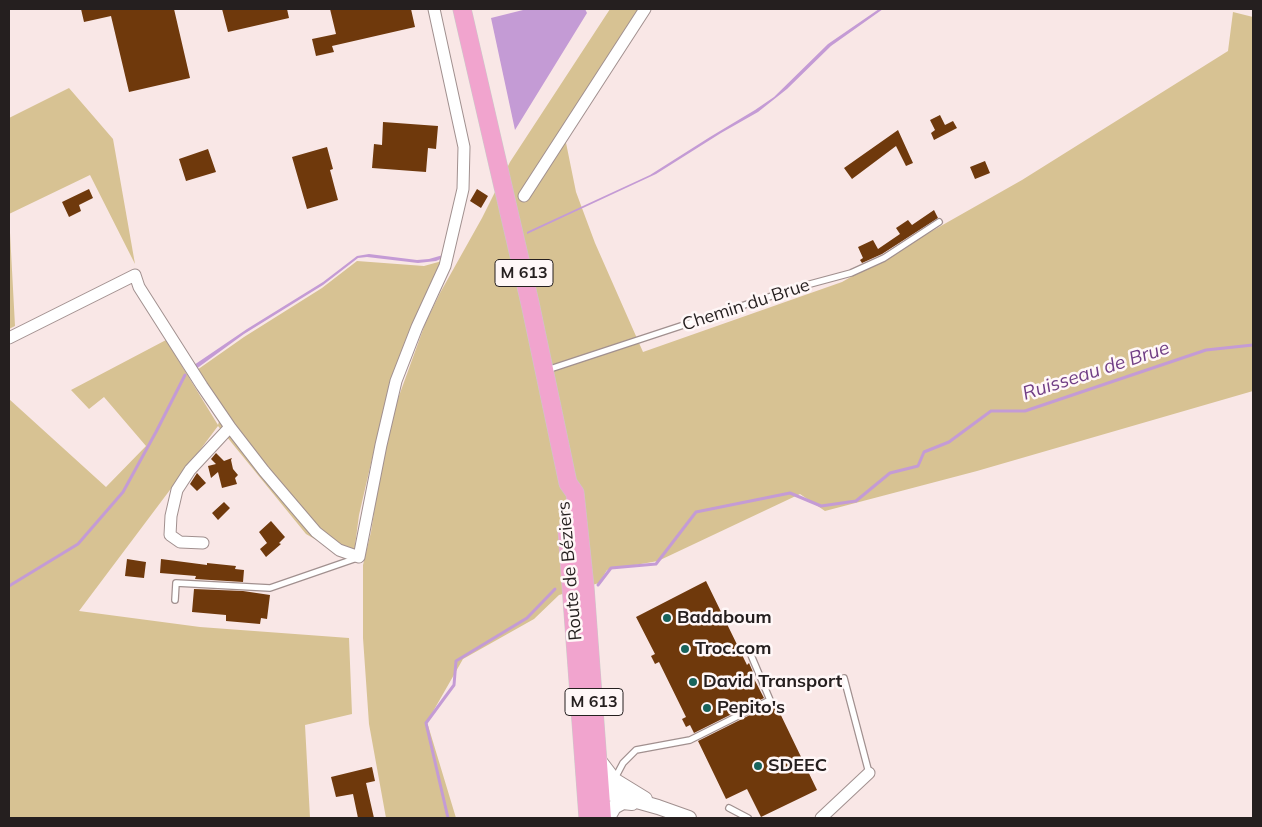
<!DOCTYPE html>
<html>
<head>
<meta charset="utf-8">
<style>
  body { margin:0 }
  #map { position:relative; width:1262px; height:827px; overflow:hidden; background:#f9e7e6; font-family:Mulish,sans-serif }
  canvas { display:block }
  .frame { position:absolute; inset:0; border:10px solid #251f1f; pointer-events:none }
</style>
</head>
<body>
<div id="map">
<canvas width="1262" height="827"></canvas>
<div class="frame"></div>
</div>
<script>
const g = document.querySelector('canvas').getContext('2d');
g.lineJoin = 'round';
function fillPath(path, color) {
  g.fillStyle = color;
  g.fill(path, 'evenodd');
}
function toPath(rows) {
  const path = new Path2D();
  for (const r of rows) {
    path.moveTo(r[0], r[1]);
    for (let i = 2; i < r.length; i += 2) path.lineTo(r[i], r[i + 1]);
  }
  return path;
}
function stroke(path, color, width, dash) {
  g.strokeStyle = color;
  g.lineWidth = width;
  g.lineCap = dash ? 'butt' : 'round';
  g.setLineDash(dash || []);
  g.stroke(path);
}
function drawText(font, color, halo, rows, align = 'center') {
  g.font = font + ' Mulish,sans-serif';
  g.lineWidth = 5;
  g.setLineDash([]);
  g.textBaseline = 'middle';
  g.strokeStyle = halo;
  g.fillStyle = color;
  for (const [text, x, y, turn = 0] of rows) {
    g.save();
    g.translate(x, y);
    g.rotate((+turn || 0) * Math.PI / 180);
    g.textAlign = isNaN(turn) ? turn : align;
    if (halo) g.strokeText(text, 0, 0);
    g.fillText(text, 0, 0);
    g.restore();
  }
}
fillPath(toPath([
  [610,9,640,9,563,128,576,192,595,243,643,352,842,282,1022,180,1228,51,1233,12,1253,17,1253,391,977,471,825,511,800,494,658,561,607,570,599,583,559,595,534,619,463,659,427,722,456,818,386,818,369,724,363,638,363,565,371,532,381,466,395,407,425,324,440,293,482,218,510,162],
  [69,88,113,139,135,264,90,175,9,214,15,326,9,329,9,118],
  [357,261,424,266,442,261,414,321,390,381,359,515,353,561,306,534,218,426,79,611,200,627,349,638,352,714,305,725,310,818,9,818,9,399,106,487,146,446,104,397,89,409,71,390,166,340,218,425,223,409,197,370,244,337,322,288]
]), '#d7c293');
fillPath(toPath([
  [527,9,585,9,587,13,515,130,491,18],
  [879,9,883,9,831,46,787,89,758,112,721,133,656,174,527,234,527,232,531,230,650,175,710,137,755,110,774,97,828,44],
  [369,254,417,260,429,259,443,255,443,258,436,261,418,263,367,257,358,258,323,285,244,334,196,369,194,365,247,329,323,282,357,256]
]), '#c49bd5');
stroke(toPath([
  [598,585,611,568,656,564,696,512,790,493,821,506,856,501,890,473,918,466,924,452,949,442,991,411,1025,411,1206,350,1253,345],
  [9,586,78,544,123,492,156,432,185,375],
  [448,818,426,723,454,685,456,661,527,618,555,589]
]), '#c49bd5', 3);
fillPath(toPath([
  [81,9,174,9,190,78,129,92,111,16,84,22],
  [222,9,287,9,289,18,228,32],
  [330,9,411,9,415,27,332,46,334,52,316,56,312,39,336,34],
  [940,115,945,125,953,121,957,128,934,140,931,133,935,130,930,120],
  [383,122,438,126,436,149,428,148,426,172,372,168,374,144,382,145],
  [898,130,913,163,906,166,896,146,852,179,844,168],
  [327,147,333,169,330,170,338,200,307,209,292,157],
  [208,149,216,172,186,181,179,159],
  [985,161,990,173,975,179,970,167],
  [89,189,93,198,79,205,81,211,69,217,62,202],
  [477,189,488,196,481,208,470,201],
  [934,210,938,218,882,254,862,263,860,260,863,258,858,247,873,240,878,249,900,234,896,228,908,220,912,225],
  [216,453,224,461,232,458,231,460,233,469,238,475,235,478,237,484,222,488,218,472,211,478,208,466,216,464,211,459],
  [197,473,206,483,197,491,190,484],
  [224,502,230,508,218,520,212,513],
  [271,521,285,537,279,543,281,544,266,557,260,549,267,543,259,532],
  [127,559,146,562,144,578,125,576],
  [161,559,207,565,207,563,236,566,235,569,244,570,243,582,195,579,196,576,160,573],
  [706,581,747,665,749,663,753,672,751,673,764,698,694,733,690,725,686,727,682,719,686,717,659,662,655,664,651,656,655,654,636,617],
  [194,589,243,591,270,595,267,619,261,618,260,624,226,621,226,615,192,612],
  [776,705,817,790,761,817,747,789,726,799,698,741,768,706,769,708],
  [372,767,375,781,366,783,374,818,358,818,353,794,336,797,331,777]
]), '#6f390c');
const service = toPath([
  [547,370,799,287,851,273,884,258,939,222],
  [175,600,176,583,270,588,357,558],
  [844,678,869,773],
  [614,780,623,763,636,750,690,740,770,700,751,655],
  [729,808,748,818]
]);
const minor = toPath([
  [524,196,645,9],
  [9,338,135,275,139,287,202,386,230,427,264,471,316,532,339,550,359,557,381,445,396,381,417,327,445,266,463,189,464,147,434,9],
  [203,543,180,542,170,535,171,516,177,490,190,470,230,427],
  [821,818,869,773]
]);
const tertiary = toPath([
  [598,759,614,780,645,799],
  [593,786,600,787,612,794,658,807,689,818],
  [609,818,610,814,614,807,623,802,632,803]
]);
const primary = toPath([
  [462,9,530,303,568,483,575,493,585,587,602,818],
  [567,530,588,818]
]);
stroke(service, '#a1908f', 8);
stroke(minor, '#a1908f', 13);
stroke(tertiary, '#a1908f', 16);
stroke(primary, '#cbc9c9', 19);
stroke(service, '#fff', 5.5);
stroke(minor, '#fff', 11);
stroke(tertiary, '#fff', 14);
stroke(primary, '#f1a4ce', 18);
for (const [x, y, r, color] of [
  [667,618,5,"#18645c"],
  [685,649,5,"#18645c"],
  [693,682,5,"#18645c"],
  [707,708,5,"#18645c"],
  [758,766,5,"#18645c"]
]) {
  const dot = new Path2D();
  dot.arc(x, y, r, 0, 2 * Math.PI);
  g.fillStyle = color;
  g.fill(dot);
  stroke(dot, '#fff7f7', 2);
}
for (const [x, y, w] of [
  [524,273,58],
  [594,702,58]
]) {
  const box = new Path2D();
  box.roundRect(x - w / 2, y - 13.5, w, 27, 4);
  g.fillStyle = '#fff7f7';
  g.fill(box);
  stroke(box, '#251f1f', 1);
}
drawText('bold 16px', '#251f1f', null, [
  ["M 613",524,273],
  ["M 613",594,702]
]);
drawText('18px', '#251f1f', '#fff7f7', [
  ["Chemin du Brue",746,305,-18],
  ["Route de Béziers",570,571,-95]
]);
drawText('bold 18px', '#251f1f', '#fff7f7', [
  ["Badaboum",677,618],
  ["Troc.com",695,649],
  ["David Transport",703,682],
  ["Pepito's",717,708],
  ["SDEEC",768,766]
], 'left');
drawText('italic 19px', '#713e85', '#fff7f7', [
  ["Ruisseau de Brue",1096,371,-18]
]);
</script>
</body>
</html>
